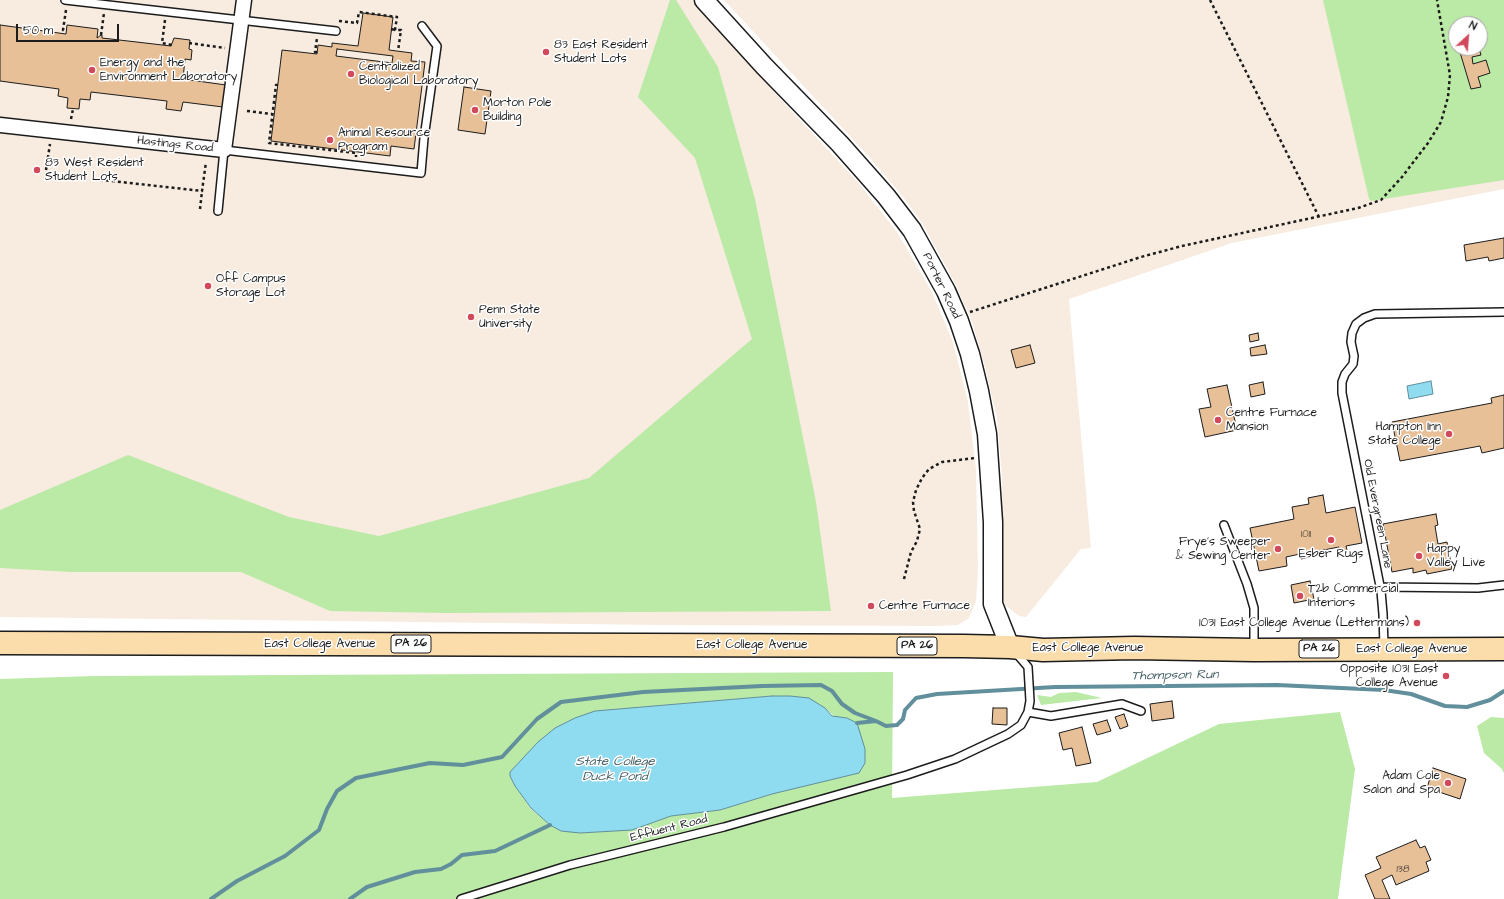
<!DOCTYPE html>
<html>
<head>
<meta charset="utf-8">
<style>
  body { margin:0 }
  #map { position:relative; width:1504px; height:899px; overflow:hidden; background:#fff; font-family:"Architects Daughter",sans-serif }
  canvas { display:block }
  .north { position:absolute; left:1448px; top:16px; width:40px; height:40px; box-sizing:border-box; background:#fff; border:1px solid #a4a4a4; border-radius:50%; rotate:26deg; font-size:11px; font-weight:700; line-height:16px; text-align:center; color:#1c1c1c }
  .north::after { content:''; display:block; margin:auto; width:14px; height:18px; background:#d1495b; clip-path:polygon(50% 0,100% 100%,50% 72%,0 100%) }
  .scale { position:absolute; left:16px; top:24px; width:103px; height:18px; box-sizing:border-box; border:2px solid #1c1c1c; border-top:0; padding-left:5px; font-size:12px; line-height:14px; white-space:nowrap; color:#1c1c1c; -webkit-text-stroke:3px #fff; paint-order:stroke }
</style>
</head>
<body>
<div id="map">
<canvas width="1504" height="899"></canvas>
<div class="north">N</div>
<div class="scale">50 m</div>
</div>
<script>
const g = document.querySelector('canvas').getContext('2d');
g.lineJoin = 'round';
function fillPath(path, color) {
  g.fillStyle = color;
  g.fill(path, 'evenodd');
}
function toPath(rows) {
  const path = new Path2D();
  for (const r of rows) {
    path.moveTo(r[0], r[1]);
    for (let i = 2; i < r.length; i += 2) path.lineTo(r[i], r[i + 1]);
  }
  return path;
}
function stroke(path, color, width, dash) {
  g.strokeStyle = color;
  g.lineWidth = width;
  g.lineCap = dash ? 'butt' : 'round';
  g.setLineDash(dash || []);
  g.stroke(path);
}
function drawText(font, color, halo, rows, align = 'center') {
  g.font = font + ' "Architects Daughter",sans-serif';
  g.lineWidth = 3;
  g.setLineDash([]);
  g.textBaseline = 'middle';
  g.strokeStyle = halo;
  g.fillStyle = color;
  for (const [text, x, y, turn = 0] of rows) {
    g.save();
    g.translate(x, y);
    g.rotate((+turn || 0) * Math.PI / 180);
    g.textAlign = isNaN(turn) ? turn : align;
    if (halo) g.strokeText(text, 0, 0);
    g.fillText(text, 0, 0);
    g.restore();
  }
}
fillPath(toPath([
  [0,0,693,0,786,105,857,181,897,232,932,292,953,342,968,402,976,469,978,569,976,601,969,618,958,625,936,626,661,625,0,617],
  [724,0,1504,0,1504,189,1232,243,1069,299,1091,548,1081,549,1026,617,1019,616,1005,605,1001,592,1002,477,997,418,985,367,972,322,955,283,922,223,903,197,871,159],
  [1456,24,1480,24,1480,48,1456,48]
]), '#f8ece0');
fillPath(toPath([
  [670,0,676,0,718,67,755,199,816,502,831,611,445,613,330,611,241,572,71,572,0,568,0,510,128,455,289,517,379,536,589,478,752,339,695,158,638,97],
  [1323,0,1504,0,1504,180,1371,201,1369,199],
  [1456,24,1480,24,1480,48,1456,48],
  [893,672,892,798,1097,782,1219,724,1340,712,1355,769,1338,899,0,899,0,679,94,676],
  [772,696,825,708,835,717,847,718,772,794,720,810,671,816,632,830,550,825,531,809,515,786,510,776,510,772,517,766,595,711],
  [1076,692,1102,698,1041,705,1037,695,1051,697,1059,693],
  [1491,717,1504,718,1504,773,1502,769,1484,753,1477,726]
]), '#bbe9a6');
const water = toPath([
  [1431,381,1433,394,1409,399,1407,386,1431,381],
  [772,696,790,696,809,698,825,708,832,716,847,718,857,723,865,749,865,763,859,773,772,794,720,810,671,816,632,830,580,833,561,831,550,825,531,808,515,786,510,776,510,772,538,742,555,728,575,718,595,711,772,696]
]);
fillPath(water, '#8fdbef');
stroke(water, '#618f9b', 1);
stroke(toPath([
  [857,723,876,721,886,726,897,725,903,719,905,710,916,698,937,694,1055,687,1277,685,1384,690,1411,694,1445,706,1467,707,1490,700,1504,691],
  [211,899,237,881,285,856,319,830,327,809,337,791,356,778,430,763,463,765,502,757,537,719,561,702,643,692,762,686,821,685,832,691,842,704,855,713,876,721],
  [350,899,367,887,415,872,441,869,451,864,462,855,495,851,550,825]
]), '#618f9b', 4);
const building = toPath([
  [363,13,393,17,389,50,412,53,411,61,425,62,414,149,391,146,390,156,271,141,282,50,317,54,318,45,332,47,332,43,358,46,363,13],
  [337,49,393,56,392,63,336,56,337,49],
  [0,25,66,34,67,25,98,29,97,38,101,35,102,35,102,38,171,46,174,38,190,40,189,49,192,50,191,60,185,59,183,79,226,85,223,107,183,102,181,111,166,109,167,101,91,92,90,100,80,99,79,109,67,108,68,98,58,96,59,89,0,81,0,25],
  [1479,48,1481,55,1472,57,1473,64,1486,60,1490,73,1478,77,1481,87,1471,89,1459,49,1479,48],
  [464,87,491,91,485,134,458,130,464,87],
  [1504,238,1504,258,1489,261,1488,257,1466,261,1464,245,1504,238],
  [1258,333,1259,340,1250,342,1249,335,1258,333],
  [1030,345,1035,363,1016,368,1011,350,1030,345],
  [1265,345,1267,354,1251,356,1250,348,1265,345],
  [1263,382,1265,394,1251,397,1249,385,1263,382],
  [1227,385,1237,430,1205,437,1199,409,1211,407,1207,389,1227,385],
  [1504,395,1504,448,1482,453,1480,446,1400,461,1392,422,1492,403,1491,398,1504,395],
  [1323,495,1326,513,1355,507,1362,543,1346,546,1347,550,1339,551,1339,547,1308,553,1309,557,1301,559,1300,554,1286,557,1287,566,1259,571,1250,528,1294,519,1292,507,1309,504,1308,498,1323,495],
  [1436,514,1438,525,1435,526,1438,544,1447,542,1452,569,1427,574,1426,570,1413,573,1413,568,1392,572,1383,524,1436,514],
  [1310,581,1314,599,1294,603,1291,585,1310,581],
  [1172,701,1174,718,1152,721,1150,704,1172,701],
  [993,708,1007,708,1007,725,992,724,993,708],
  [1124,714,1128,726,1120,729,1115,717,1124,714],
  [1107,720,1111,731,1097,735,1093,724,1107,720],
  [1082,727,1091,763,1076,766,1072,748,1063,750,1059,733,1082,727],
  [1433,768,1466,779,1460,799,1427,788,1433,768],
  [1416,840,1420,848,1425,846,1431,860,1426,862,1429,871,1396,885,1392,875,1382,880,1390,899,1375,899,1365,875,1381,868,1376,857,1416,840]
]);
fillPath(building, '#e8c098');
stroke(building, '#1c1c1c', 1);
const service = toPath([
  [65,0,336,31],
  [218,211,224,150,421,173,424,138,437,46,422,26],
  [1224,525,1247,584,1254,608,1254,647],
  [1380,587,1478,588,1504,585],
  [1384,647,1383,614,1381,591,1342,393,1342,382,1345,374,1353,364,1354,356,1351,342,1352,333,1356,324,1364,318,1375,314,1504,312],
  [1028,712,1051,716,1122,704,1141,711],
  [461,899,570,865,724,827,907,775,955,759,1008,734,1021,725,1028,712,1030,701,1028,667,1016,653]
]);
const minor = toPath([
  [0,125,224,150,244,0]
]);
const tertiary = toPath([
  [704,0,764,66,840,144,886,196,912,230,946,291,959,321,970,354,979,391,987,434,993,522,993,604,1010,647]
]);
const primary = toPath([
  [0,643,964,646,1010,647,1043,650,1134,648,1254,650,1504,649]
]);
stroke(service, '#1c1c1c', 10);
stroke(minor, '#1c1c1c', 17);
stroke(tertiary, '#1c1c1c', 21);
stroke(primary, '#1c1c1c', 25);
stroke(toPath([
  [1210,0,1319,217],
  [66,10,63,30,66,31],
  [165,20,162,43,172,45],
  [339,21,357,23,359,12,397,17,395,30,401,30,398,51],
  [391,29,395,30],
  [101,35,104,13],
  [189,43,225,48],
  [317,52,315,52,317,38],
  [278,85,276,85,269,143,356,153,356,157],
  [247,111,272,114],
  [71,119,73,109],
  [46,170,50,144],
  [94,179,202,191,206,162],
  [200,209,202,191],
  [970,312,1141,257,1182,246,1358,208,1381,200,1402,177,1428,143,1441,122,1448,97,1450,75,1437,0],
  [904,579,911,552,917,541,920,529,914,511,913,502,916,490,922,478,929,469,942,462,975,458]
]), '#1c1c1c', 2.5, [3, 3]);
stroke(service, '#fff', 7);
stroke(minor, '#fff', 14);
stroke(tertiary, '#fff', 18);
stroke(primary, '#fbddab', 22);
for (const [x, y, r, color] of [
  [546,52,4,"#d1495b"],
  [92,70,4,"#d1495b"],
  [351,74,4,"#d1495b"],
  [475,110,4,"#d1495b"],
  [330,140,4,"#d1495b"],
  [37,170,4,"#d1495b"],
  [208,286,4,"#d1495b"],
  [471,317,4,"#d1495b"],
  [1218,420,4,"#d1495b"],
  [1449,434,4,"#d1495b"],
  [1331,540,4,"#d1495b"],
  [1278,549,4,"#d1495b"],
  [1419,556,4,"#d1495b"],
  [1300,596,4,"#d1495b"],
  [871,606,4,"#d1495b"],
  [1417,623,4,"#d1495b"],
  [1446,676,4,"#d1495b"],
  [1448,783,4,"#d1495b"]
]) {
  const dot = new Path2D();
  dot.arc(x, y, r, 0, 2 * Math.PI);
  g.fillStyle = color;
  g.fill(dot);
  stroke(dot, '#fff', 1.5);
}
drawText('10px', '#4f453b', null, [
  ["1011",1306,535],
  ["138",1403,870]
]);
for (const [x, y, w] of [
  [411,644,40],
  [917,646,40],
  [1319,649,40]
]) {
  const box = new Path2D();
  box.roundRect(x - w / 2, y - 9, w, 18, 3);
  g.fillStyle = '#fff';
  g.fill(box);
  stroke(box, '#1c1c1c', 1);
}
drawText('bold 11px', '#1c1c1c', null, [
  ["PA 26",411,644],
  ["PA 26",917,646],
  ["PA 26",1319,649]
]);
drawText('12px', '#1c1c1c', '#fff', [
  ["83 East Resident",554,45],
  ["Student Lots",554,59],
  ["Energy and the",100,63],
  ["Environment Laboratory",100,77],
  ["Centralized",359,67],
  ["Biological Laboratory",359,81],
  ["Morton Pole",483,103],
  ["Building",483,117],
  ["Animal Resource",338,133],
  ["Program",338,147],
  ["83 West Resident",45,163],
  ["Student Lots",45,177],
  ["Off Campus",216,279],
  ["Storage Lot",216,293],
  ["Penn State",479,310],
  ["University",479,324],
  ["Centre Furnace",1226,413],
  ["Mansion",1226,427],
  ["Hampton Inn",1441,427,"right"],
  ["State College",1441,441,"right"],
  ["Frye's Sweeper",1270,542,"right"],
  ["& Sewing Center",1270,556,"right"],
  ["Happy",1427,549],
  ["Valley Live",1427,563],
  ["Esber Rugs",1331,554,"center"],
  ["T2b Commercial",1308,589],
  ["Interiors",1308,603],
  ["Centre Furnace",879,606],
  ["1031 East College Avenue (Lettermans)",1409,623,"right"],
  ["Opposite 1031 East",1438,669,"right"],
  ["College Avenue",1438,683,"right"],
  ["Adam Cole",1440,776,"right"],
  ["Salon and Spa",1440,790,"right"]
], 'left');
drawText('12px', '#1c1c1c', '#fff', [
  ["Hastings Road",175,145,6],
  ["Porter Road",941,286,64],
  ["Old Evergreen Lane",1377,514,79],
  ["East College Avenue",320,644],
  ["East College Avenue",752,645],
  ["East College Avenue",1088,648],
  ["East College Avenue",1412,649],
  ["Effluent Road",669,829,-14]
]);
drawText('italic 13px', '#445f66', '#fff', [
  ["Thompson Run",1175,676,-1],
  ["State College",615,762],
  ["Duck Pond",615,777]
]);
</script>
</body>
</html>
